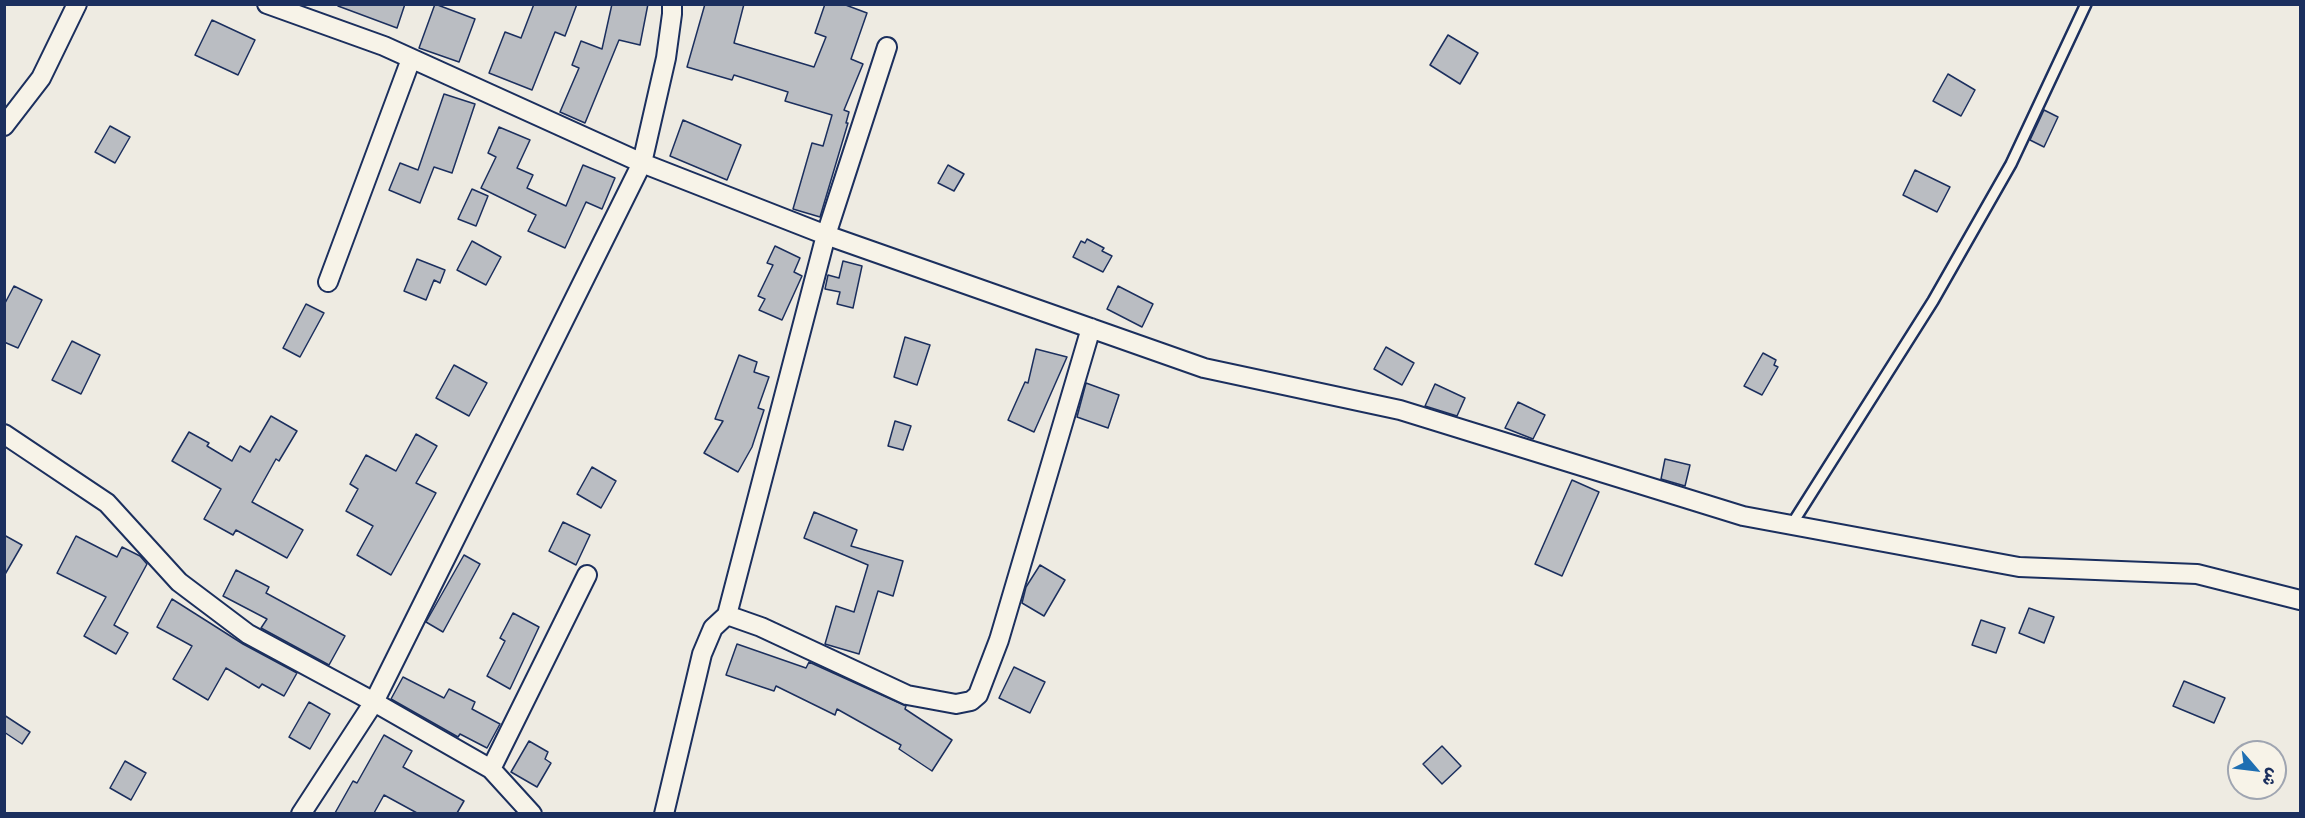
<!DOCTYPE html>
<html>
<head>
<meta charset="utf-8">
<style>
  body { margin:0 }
  #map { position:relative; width:2305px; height:818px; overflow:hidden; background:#eeebe2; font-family:"Patrick Hand","Playpen Sans Arabic",sans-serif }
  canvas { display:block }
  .frame { position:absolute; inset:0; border:6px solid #1b2f5e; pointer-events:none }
  .north { position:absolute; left:2227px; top:740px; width:60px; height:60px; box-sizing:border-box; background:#f7f3e8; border:2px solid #9fa5b1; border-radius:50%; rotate:118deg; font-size:16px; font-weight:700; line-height:24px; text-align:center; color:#1b2f5e }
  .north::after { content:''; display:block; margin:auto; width:21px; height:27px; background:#1f6fb2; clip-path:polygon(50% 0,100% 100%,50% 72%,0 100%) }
</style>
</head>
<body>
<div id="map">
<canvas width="2305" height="818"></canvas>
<div class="frame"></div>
<div class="north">ش</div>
</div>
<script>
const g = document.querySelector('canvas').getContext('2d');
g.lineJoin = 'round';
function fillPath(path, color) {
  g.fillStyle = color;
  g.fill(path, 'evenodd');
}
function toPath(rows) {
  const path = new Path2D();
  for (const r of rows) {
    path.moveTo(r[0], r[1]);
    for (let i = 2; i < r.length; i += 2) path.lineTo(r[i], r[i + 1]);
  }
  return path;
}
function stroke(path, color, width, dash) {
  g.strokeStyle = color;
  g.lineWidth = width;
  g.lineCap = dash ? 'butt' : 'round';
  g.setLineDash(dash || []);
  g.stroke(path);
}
const building = toPath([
  [338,4,405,4,397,28,338,6,338,4],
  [435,4,475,19,459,62,419,48,435,4],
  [534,4,577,4,565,36,555,32,532,90,489,73,505,32,521,38,534,4],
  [612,4,648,4,640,45,619,40,585,123,560,112,579,68,572,65,581,41,602,49,612,4],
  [705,4,744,4,734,43,814,67,826,37,815,33,825,4,843,4,867,13,851,59,863,64,844,110,849,112,846,123,848,123,820,217,793,209,812,143,823,146,832,115,785,101,788,92,734,75,732,80,687,67,705,4],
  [212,20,255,40,238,75,195,55,212,20],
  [1448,35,1478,53,1460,84,1430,65,1448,35],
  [1948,74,1975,90,1961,116,1933,101,1948,74],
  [444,94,475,104,452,173,434,167,420,203,389,190,400,163,418,170,444,94],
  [2044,110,2058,117,2044,147,2030,140,2044,110],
  [683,120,741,145,727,180,670,156,683,120],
  [110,126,130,137,115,163,95,152,110,126],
  [499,127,530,140,517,168,533,175,527,188,566,206,583,165,615,178,602,209,586,202,565,248,528,231,536,215,481,188,496,157,488,153,499,127],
  [948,165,964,174,954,191,938,183,948,165],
  [1915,170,1950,187,1937,212,1903,195,1915,170],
  [472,189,488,196,476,226,458,219,472,189],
  [1087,239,1104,248,1102,251,1112,256,1103,272,1073,257,1081,241,1085,243,1087,239],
  [472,241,501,257,486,285,457,270,472,241],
  [775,246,800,258,794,272,802,276,782,320,759,310,765,299,758,296,773,265,767,263,775,246],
  [417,259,445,270,440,283,434,280,426,300,404,291,417,259],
  [843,261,862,266,853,308,837,304,840,292,825,289,828,275,839,278,843,261],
  [14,286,42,300,18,348,4,342,4,305,14,286],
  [1118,286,1153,304,1142,327,1107,309,1118,286],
  [306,304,324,313,300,357,283,348,306,304],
  [905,337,930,345,917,385,894,377,905,337],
  [72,341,100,355,81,394,52,380,72,341],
  [1386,347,1414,363,1402,385,1374,369,1386,347],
  [1036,349,1067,357,1034,432,1008,420,1025,382,1028,383,1036,349],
  [1763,353,1776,360,1774,365,1778,367,1762,395,1744,386,1763,353],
  [739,355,757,362,754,372,769,377,758,408,764,410,752,447,738,472,704,453,723,421,715,419,739,355],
  [454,365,487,383,469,416,436,398,454,365],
  [1086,383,1119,395,1108,428,1077,417,1086,383],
  [1435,384,1465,398,1457,416,1425,406,1435,384],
  [1518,402,1545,415,1533,439,1505,428,1518,402],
  [271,416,297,431,279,461,276,459,252,502,303,530,287,558,236,530,233,535,204,519,221,489,172,461,189,432,209,443,207,446,232,461,240,446,250,452,271,416],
  [895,421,911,426,903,450,888,446,895,421],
  [416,434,437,446,416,483,436,493,391,575,357,555,373,526,346,511,358,489,350,484,366,455,396,471,416,434],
  [1665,459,1690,465,1685,486,1661,479,1665,459],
  [592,467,616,481,601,508,577,494,592,467],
  [1572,480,1599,492,1562,576,1535,564,1572,480],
  [814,512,857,530,851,546,903,561,893,596,878,591,859,654,825,644,836,606,854,612,868,565,804,538,814,512],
  [563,522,590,535,576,565,549,551,563,522],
  [4,535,22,545,4,576,4,535],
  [76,536,117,557,122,547,140,556,147,564,114,625,128,633,116,654,84,636,106,597,57,573,76,536],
  [464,555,480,564,443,632,426,622,464,555],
  [1040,565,1065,580,1044,616,1022,603,1026,587,1040,565],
  [236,570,269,587,266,593,345,636,329,665,261,628,267,619,223,596,236,570],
  [172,599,243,644,297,673,284,696,262,684,259,688,226,668,208,700,173,679,192,646,157,627,172,599],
  [2029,608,2054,617,2044,643,2019,633,2029,608],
  [513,613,539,627,510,689,487,676,505,641,500,638,513,613],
  [1981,620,2005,628,1996,653,1972,645,1981,620],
  [737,644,806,668,809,662,906,706,905,709,952,740,932,771,899,749,901,745,837,709,835,715,776,686,774,691,726,675,737,644],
  [1014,667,1045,682,1030,713,999,698,1014,667],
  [403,677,444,698,449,689,475,702,472,709,500,724,487,748,460,734,458,737,391,699,403,677],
  [2184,681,2225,698,2214,723,2173,706,2184,681],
  [309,702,330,714,310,749,289,737,309,702],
  [4,715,30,732,22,744,4,732,4,715],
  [384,735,412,751,403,767,464,801,457,813,417,813,384,795,374,813,335,813,353,781,357,783,384,735],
  [529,741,548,752,545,759,551,763,537,787,511,772,529,741],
  [1442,746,1461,766,1442,784,1423,764,1442,746],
  [125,761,146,773,131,800,110,788,125,761]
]);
fillPath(building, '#babdc2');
stroke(building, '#1b2f5e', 1.5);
const service = toPath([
  [1792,524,1933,301,2011,164,2086,4]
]);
const minor = toPath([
  [267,4,384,46,642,163,826,235,1204,368,1400,410,1743,516,2019,567,2197,574,2300,600],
  [887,47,826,235,727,615,761,627,907,695,956,704,971,701,978,695,999,640,1091,328],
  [4,126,41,78,77,4],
  [328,282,411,59],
  [4,434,107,503,179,582,248,634,374,702,491,769,532,814],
  [491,769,587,575],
  [301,814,374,702,642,163,666,58,672,14,672,4],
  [664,814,702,654,713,628,727,615]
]);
stroke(service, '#1b2f5e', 14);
stroke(minor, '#1b2f5e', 22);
stroke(service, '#f7f3e8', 9);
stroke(minor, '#f7f3e8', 18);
</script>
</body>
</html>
